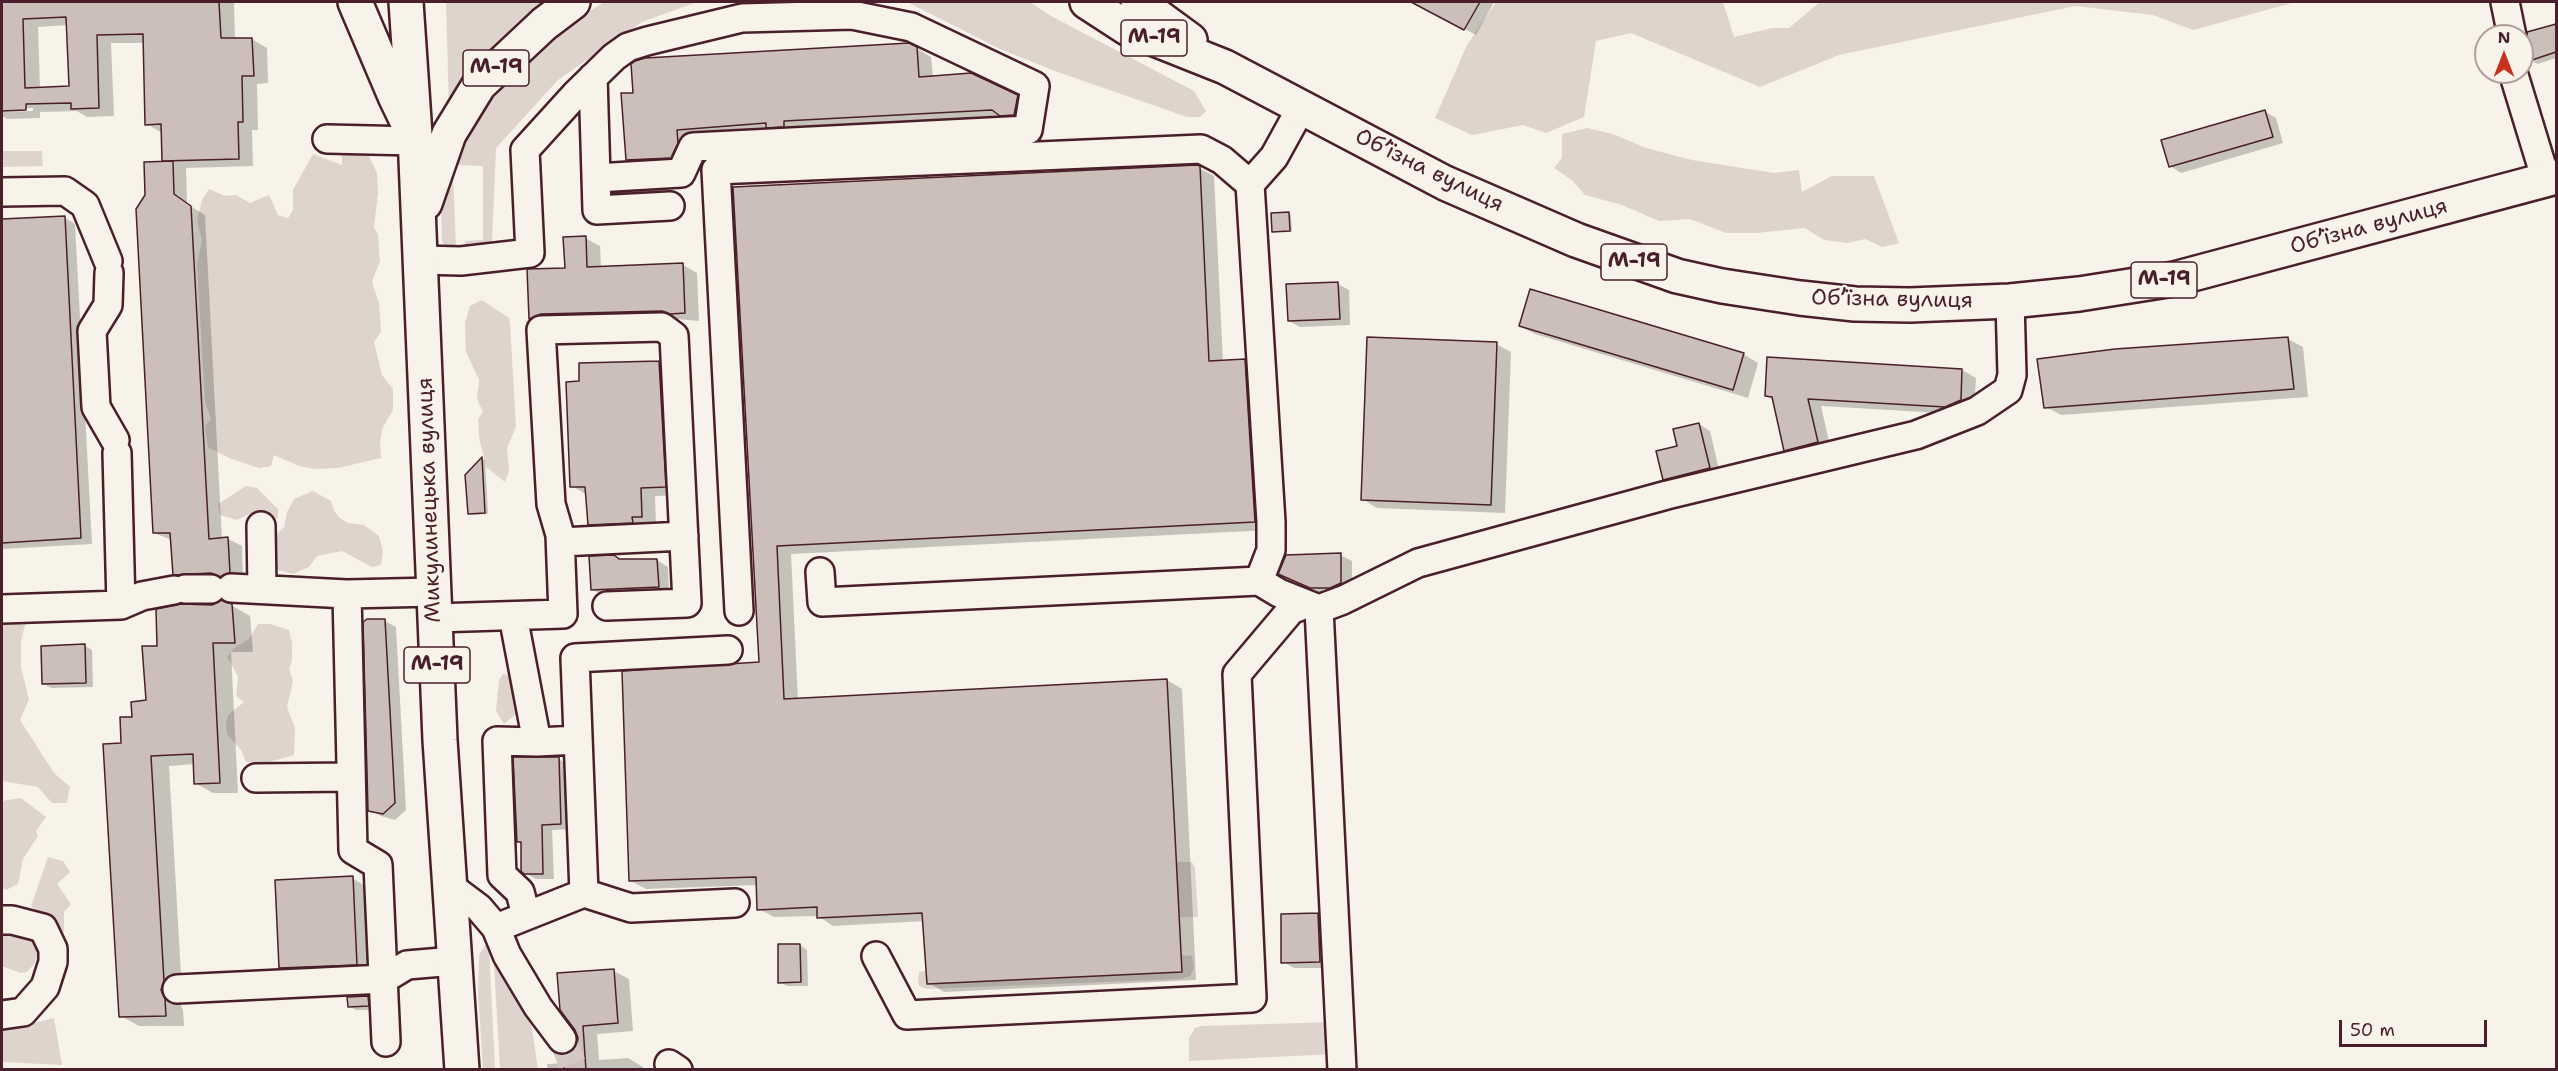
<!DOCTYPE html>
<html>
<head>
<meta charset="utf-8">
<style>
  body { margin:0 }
  #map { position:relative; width:2558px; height:1071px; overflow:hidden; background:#f7f3e8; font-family:"Shantell Sans",sans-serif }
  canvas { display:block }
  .frame { position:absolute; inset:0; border:3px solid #4a1f2b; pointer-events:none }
  .north { position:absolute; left:2474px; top:24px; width:60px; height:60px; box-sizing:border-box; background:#f7f3e8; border:2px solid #b29e9c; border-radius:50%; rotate:0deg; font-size:16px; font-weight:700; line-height:24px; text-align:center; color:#4a1f2b }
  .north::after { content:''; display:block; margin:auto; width:21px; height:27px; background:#c8321e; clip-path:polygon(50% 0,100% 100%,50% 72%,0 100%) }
  .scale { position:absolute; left:2339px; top:1020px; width:148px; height:27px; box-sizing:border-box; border:3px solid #4a1f2b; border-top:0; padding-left:8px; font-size:18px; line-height:21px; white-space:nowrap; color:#4a1f2b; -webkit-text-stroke:4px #f7f3e8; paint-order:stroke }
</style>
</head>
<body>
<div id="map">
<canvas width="2558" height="1071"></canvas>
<div class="frame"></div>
<div class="north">N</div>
<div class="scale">50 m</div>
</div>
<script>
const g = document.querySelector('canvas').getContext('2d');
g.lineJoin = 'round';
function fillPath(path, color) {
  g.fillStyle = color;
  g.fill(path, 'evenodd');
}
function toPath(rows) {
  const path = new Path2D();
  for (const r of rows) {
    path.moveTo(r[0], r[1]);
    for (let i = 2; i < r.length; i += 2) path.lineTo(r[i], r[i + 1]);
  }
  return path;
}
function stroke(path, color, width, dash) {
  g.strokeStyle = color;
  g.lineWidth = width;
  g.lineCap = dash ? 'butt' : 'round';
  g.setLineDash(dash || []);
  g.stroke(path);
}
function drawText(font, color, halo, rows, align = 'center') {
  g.font = font + ' "Shantell Sans",sans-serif';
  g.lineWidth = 4.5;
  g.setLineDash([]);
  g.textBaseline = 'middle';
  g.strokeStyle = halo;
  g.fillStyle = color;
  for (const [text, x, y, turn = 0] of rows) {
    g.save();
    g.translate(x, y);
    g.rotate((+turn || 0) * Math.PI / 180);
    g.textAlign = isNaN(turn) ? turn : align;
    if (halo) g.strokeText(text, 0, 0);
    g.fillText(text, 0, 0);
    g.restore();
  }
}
fillPath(toPath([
  [446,2,549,2,449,110],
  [604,2,697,2,642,22,558,80,496,148,492,241,514,241,508,248,466,251,465,241,483,240,483,166,457,165,455,148,482,107,504,81,566,26],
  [907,2,1030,2,1051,16,1194,91,1206,111,1200,117,1187,117,1055,71,1000,49],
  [1496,2,1723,2,1734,37,1772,28,1789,28,1820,2,2296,2,2193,30,2153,15,2075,6,1839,55,1760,87,1631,33,1596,41,1584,117,1546,133,1523,125,1472,135,1435,118,1467,45],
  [1587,128,1613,134,1646,148,1692,160,1774,173,1799,170,1802,192,1832,176,1874,176,1899,243,1882,247,1865,239,1848,243,1824,240,1805,228,1757,233,1726,233,1690,219,1659,221,1622,205,1585,195,1573,181,1554,168,1562,158,1562,134],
  [358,144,368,154,377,173,378,193,374,227,378,235,380,261,372,282,379,303,381,332,374,342,382,375,393,389,393,410,383,427,380,441,381,458,338,468,314,469,299,466,274,455,271,466,259,468,229,458,208,447,205,426,211,419,205,402,197,264,202,241,197,220,202,200,209,189,225,196,236,195,250,203,269,195,278,215,288,218,293,210,293,190,313,154,342,165,342,150],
  [2,151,42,151,43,166,2,167],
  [449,165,453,179,456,248,446,247,442,242,441,199],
  [482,300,509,318,510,323,516,427,507,448,509,471,505,482,486,467,479,437,478,419,483,412,477,399,479,380,466,352,465,323,470,306],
  [246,486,257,488,278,509,278,518,267,524,258,514,249,514,237,520,220,515,218,504],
  [313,491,331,501,334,511,340,518,348,523,364,525,379,536,383,551,381,565,372,567,342,551,317,556,309,567,293,574,274,569,269,542,284,527,287,512,294,499],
  [2,614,26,621,21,641,21,668,29,699,20,720,54,773,70,787,67,803,52,803,38,787,2,781],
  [258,624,270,624,289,630,292,643,292,661,289,669,293,681,287,707,295,728,294,755,269,762,246,762,241,750,227,734,226,725,228,715,244,702,236,696,238,676,227,657,234,648,249,639],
  [503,674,515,676,517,703,516,714,504,724,496,711,499,680],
  [21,798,46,817,36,831,38,836,23,859,18,884,6,890,2,888,2,801],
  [48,857,63,861,70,872,57,884,71,904,64,912,64,931,58,941,47,922,31,906],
  [1176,862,1192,862,1195,868,1198,917,1179,917],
  [2,929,36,935,40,947,35,963,27,972,21,973,2,966],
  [486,944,489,948,495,1069,483,1069,478,990,479,955],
  [1181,955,1192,956,1194,968,1190,976,1180,979,927,989,920,987,918,983,919,972,927,970,928,984,1181,972],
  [497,964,510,990,531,1022,538,1069,500,1069,494,965],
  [54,1018,62,1065,2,1062,2,1028,11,1029],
  [1334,1022,1336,1054,1189,1061,1189,1038,1195,1028,1201,1026]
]), '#ded4cc');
fillPath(toPath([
  [2,2,234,2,235,40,252,39,267,48,268,83,257,84,258,130,252,130,253,166,186,168,187,204,205,215,222,539,228,539,242,546,243,580,188,582,174,574,172,540,154,533,168,163,163,160,162,133,147,124,144,43,111,43,114,116,87,117,77,111,40,112,40,118,7,119,2,116],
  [68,25,70,88,40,89,38,27],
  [33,108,33,111,2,112,2,109],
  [1413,2,1494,2,1476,35],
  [2556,25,2556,58,2538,64,2530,60,2529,33],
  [916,48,931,57,933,77,1017,96,1032,105,1029,123,776,132,686,166,642,168,627,160,623,95],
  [2264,111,2276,118,2283,143,2181,173,2170,166],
  [1199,168,1214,176,1223,362,1245,361,1260,369,1270,530,791,554,798,700,1167,680,1182,689,1196,980,944,992,929,983,925,921,833,926,818,916,774,917,759,909,758,885,646,889,631,881,761,664,734,188],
  [1288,213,1291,215,1292,232,1273,231],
  [64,217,75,224,92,544,2,549,2,221],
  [585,238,600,246,601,268,683,265,697,273,699,321,677,319,556,322,545,327,530,319,529,271,566,269],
  [1338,284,1349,290,1350,325,1300,327,1289,321],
  [1520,326,1743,354,1758,363,1748,398,1535,334],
  [2288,339,2303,347,2308,397,2061,415,2046,407],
  [1496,344,1511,352,1505,513,1377,508,1362,499],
  [659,363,674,371,680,495,655,496,656,524,604,532,589,524,587,495,572,486,580,383],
  [1962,370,1976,378,1974,408,1959,414,1821,406,1831,450,1799,458,1785,450,1774,400,1766,396],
  [1699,424,1710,431,1720,474,1675,485,1664,479,1679,447],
  [482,459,485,460,488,514,473,515,470,513,467,475],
  [1340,555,1352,561,1352,589,1322,594,1280,574],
  [657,560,668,567,669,592,604,596,592,589,621,561],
  [231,605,250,616,253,652,231,652,238,793,213,793,195,783,195,764,169,766,182,992,179,1002,183,1010,184,1026,139,1026,121,1016,122,745,134,719,148,702,159,647],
  [385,621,396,627,406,810,395,820,381,816,369,810],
  [85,646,92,650,93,687,51,688,44,684],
  [559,759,569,765,572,829,552,830,554,879,536,879,525,873,522,843,518,841],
  [352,878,367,887,372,972,296,976,281,967],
  [1318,915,1329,921,1331,968,1294,968,1283,962],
  [800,945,807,950,808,986,787,986,780,982,779,946],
  [614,971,629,979,633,1031,597,1034,599,1060,628,1058,643,1067,643,1070,548,1070,547,1064,565,1063,578,1045,579,1038,559,974],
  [368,997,375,1001,375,1010,356,1010,349,1006]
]), '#0003');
const building = toPath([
  [2,2,219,2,221,38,252,38,254,76,242,76,243,122,238,122,239,159,162,161,161,124,145,125,143,34,97,35,99,108,71,109,71,103,26,104,26,110,2,111,2,2],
  [66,17,69,86,25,88,23,19,66,17],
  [1411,2,1480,2,1464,30,1411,2],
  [2556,24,2556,52,2529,61,2524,45,2527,32,2556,24],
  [909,43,917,47,919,77,971,73,1018,95,1014,115,1000,116,992,110,784,121,784,127,766,128,766,123,677,130,678,143,671,158,626,160,621,93,633,93,631,64,635,61,645,58,909,43],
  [2265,110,2273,137,2169,167,2161,140,2265,110],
  [173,161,174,194,191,206,209,539,228,537,230,573,220,577,211,573,173,575,170,533,153,533,136,209,145,195,144,162,173,161],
  [1197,165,1200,166,1209,361,1245,359,1255,522,777,546,784,699,1167,679,1182,972,927,984,922,913,817,918,817,907,757,910,756,877,629,881,622,671,759,662,733,187,1197,165],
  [1289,212,1290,231,1272,232,1271,213,1289,212],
  [65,216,81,538,2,543,2,219,65,216],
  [586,236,587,267,683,263,685,313,670,314,662,311,541,314,529,319,527,269,565,268,563,237,586,236],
  [1338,282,1340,319,1288,321,1286,284,1338,282],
  [1530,289,1744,353,1733,390,1519,326,1530,289],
  [1367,337,1497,342,1491,505,1361,500,1367,337],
  [2288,337,2294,389,2044,408,2037,359,2115,349,2288,337],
  [1767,357,1962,369,1961,400,1945,407,1808,399,1818,442,1784,451,1772,397,1765,396,1767,357],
  [659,361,666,487,641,488,642,517,632,517,633,523,588,525,585,487,570,487,566,382,579,381,579,363,659,361],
  [1699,423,1710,468,1663,480,1656,451,1677,446,1673,429,1699,423],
  [482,457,485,513,468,514,465,475,482,457],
  [1341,553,1341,583,1330,588,1310,588,1278,574,1286,555,1341,553],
  [614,555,619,559,657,559,659,587,591,590,589,556,614,555],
  [221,600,232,604,235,643,213,643,220,783,194,784,193,754,151,756,164,981,161,990,165,999,166,1016,119,1017,103,744,121,743,120,717,132,717,131,702,146,700,142,646,157,646,156,609,181,604,212,605,221,600],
  [367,619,385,619,395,803,383,814,368,811,363,622,367,619],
  [85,644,86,683,42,684,41,646,85,644],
  [513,757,559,757,561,824,542,825,543,874,524,874,521,871,521,842,517,842,513,757],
  [353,876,357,965,279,968,275,880,353,876],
  [1318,913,1320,962,1281,963,1281,914,1318,913],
  [778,944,800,944,801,982,778,983,778,944],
  [614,969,618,1023,583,1026,586,1070,564,1070,563,1055,572,1051,577,1045,578,1038,575,1030,560,1010,557,973,614,969],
  [368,996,369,1006,348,1007,347,997,368,996]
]);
fillPath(building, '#ccbfb9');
stroke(building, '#4a1f2b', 1.5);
stroke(toPath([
  [562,1039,575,1070]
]), '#d4c9c2', 27, [27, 14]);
const minor = toPath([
  [2505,2,2512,36],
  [2513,72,2546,180],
  [593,77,597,210,670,206],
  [327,139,415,141],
  [2,192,65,191,85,205,108,261],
  [420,260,461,261,530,253,525,150,575,95,614,57,628,47,647,41,742,18,852,15,911,27,1035,86,1028,130,693,147,681,173,596,178],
  [109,273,108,305,92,331,96,407,115,440],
  [261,526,262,588],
  [561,542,684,536],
  [820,572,822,602,1259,581,1279,593,1319,609,1343,600,1418,563,1667,495,1916,435,1977,411,2008,390,2012,375,2010,301],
  [1259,581,1271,550,1271,522,1250,184,1274,157,1301,108],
  [231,588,347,594,434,592],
  [185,589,211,589],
  [347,594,353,850,378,865,386,1042],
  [121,605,142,596,174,590],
  [2,609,121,605,117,453],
  [1319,609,1342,1070],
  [739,611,716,170,1201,149,1222,160,1250,184],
  [513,616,537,742,578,740],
  [435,618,563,614,560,535,551,504,541,330,662,327,674,336,687,603,607,606],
  [256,778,351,777],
  [451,887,479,908,496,928,507,955,538,1007,562,1039],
  [584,893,575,658,728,650],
  [526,915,520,892,502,875,497,741,537,742],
  [2,920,12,920,43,928,53,949,53,962,45,987,23,1012,2,1015],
  [496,928,584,893,631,908,735,903],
  [876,956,907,1015,1252,998,1237,674,1291,610,1306,604],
  [177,989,384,979,407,965,454,961],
  [669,1064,678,1070]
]);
const highway = toPath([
  [355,2,395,96,407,121],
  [406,2,415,135,440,740,462,1070],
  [1087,2,1127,28,1225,67,1445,183,1576,240,1677,276,1722,286,1800,298,1855,304,1910,305,2010,301,2079,294,2174,279,2556,177],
  [1138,2,1190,40],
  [425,203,449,134,479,85,544,24,573,2]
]);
stroke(minor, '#4a1f2b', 32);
stroke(highway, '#4a1f2b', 38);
stroke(minor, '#f7f3e8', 27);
stroke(highway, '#f7f3e8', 33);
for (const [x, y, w] of [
  [1154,38,66],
  [496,68,66],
  [1634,262,66],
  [2164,280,66],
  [437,665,66]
]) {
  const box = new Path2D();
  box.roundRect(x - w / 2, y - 18, w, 36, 4.5);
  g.fillStyle = '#f7f3e8';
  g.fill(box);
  stroke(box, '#4a1f2b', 1.5);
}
drawText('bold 21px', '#4a1f2b', null, [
  ["М-19",1154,38],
  ["М-19",496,68],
  ["М-19",1634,262],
  ["М-19",2164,280],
  ["М-19",437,665]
]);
drawText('22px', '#4a1f2b', '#f7f3e8', [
  ["Обʼїзна вулиця",1429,171,26],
  ["Обʼїзна вулиця",2369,227,-15],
  ["Обʼїзна вулиця",1892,300,1],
  ["Микулинецька вулиця",430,500,-92]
]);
</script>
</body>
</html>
